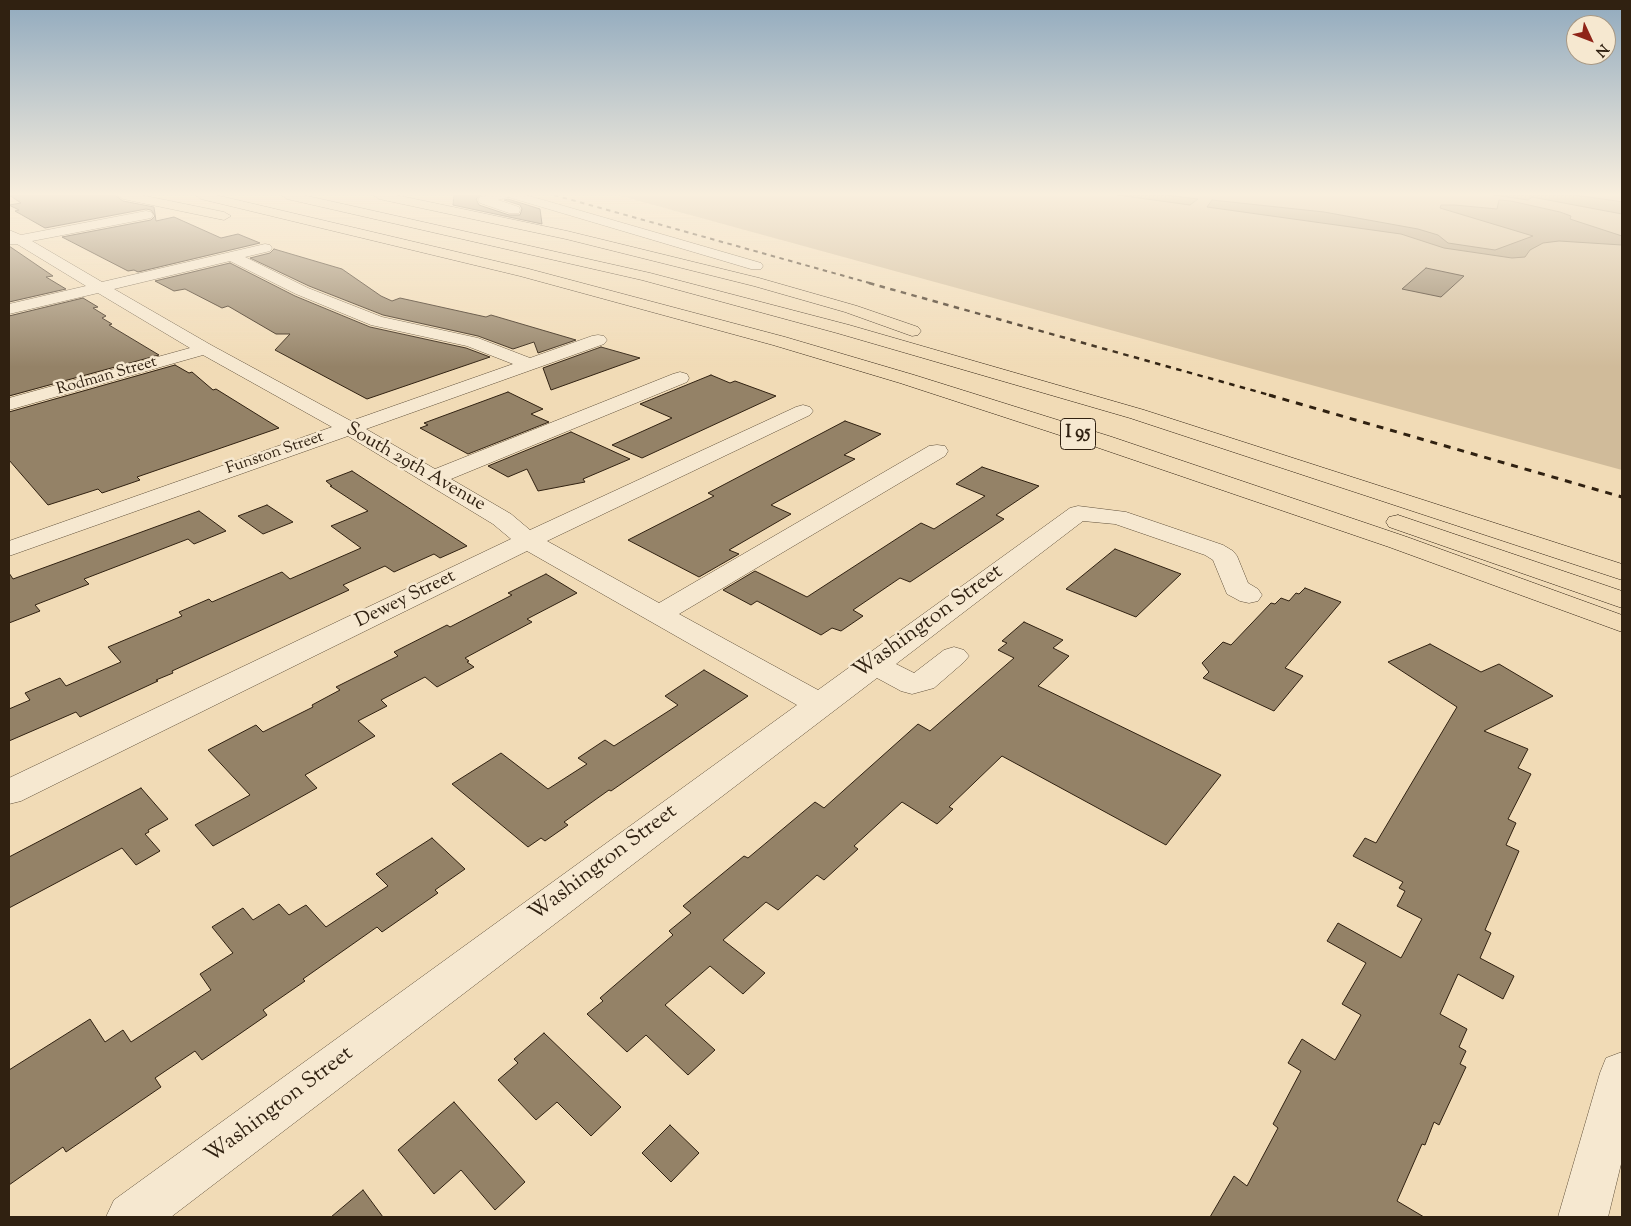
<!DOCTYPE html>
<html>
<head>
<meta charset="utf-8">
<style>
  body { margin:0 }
  #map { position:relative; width:1631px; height:1226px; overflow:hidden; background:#f1dbb6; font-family:"Sorts Mill Goudy",serif }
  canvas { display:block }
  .frame { position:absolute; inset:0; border:10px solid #302111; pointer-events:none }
  .north { position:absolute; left:1566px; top:15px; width:50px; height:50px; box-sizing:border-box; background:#f6e8d0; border:1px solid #a79884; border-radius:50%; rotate:133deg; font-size:14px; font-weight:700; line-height:20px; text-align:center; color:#302111 }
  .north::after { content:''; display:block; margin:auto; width:18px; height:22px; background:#8f2418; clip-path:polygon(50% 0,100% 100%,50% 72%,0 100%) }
</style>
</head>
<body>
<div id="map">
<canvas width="1631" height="1226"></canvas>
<div class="frame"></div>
<div class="north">N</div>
</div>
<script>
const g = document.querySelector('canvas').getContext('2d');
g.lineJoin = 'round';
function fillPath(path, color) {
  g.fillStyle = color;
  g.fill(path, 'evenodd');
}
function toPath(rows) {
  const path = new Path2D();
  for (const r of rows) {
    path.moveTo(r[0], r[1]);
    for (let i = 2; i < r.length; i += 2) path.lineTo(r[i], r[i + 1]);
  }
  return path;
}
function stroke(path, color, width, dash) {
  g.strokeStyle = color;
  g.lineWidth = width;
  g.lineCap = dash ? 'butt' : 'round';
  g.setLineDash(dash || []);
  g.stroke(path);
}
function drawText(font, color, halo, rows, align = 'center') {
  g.font = font + ' "Sorts Mill Goudy",serif';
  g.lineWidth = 5;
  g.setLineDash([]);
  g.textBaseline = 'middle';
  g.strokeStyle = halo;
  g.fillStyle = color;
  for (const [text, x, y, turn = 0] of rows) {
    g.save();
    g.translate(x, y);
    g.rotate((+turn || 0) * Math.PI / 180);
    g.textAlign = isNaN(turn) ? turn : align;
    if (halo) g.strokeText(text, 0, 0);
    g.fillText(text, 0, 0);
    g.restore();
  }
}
fillPath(toPath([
  [617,195,1622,195,1622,470]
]), '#d0bb9a');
const water = toPath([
  [1117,195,1166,195,1198,199,1190,205,1117,195],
  [1494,195,1574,195,1617,201,1622,202,1622,214,1532,197,1528,200,1494,195],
  [1212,200,1324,212,1418,229,1438,235,1448,243,1495,250,1533,236,1440,208,1441,205,1455,205,1497,209,1499,200,1511,201,1560,212,1571,216,1570,219,1622,236,1622,245,1559,241,1543,243,1530,250,1525,257,1512,258,1444,248,1401,234,1207,207,1212,200]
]);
fillPath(water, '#af9c7e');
stroke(water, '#7c6b52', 1);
const building = toPath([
  [9,195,115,195,123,201,154,207,156,221,174,217,221,238,238,234,260,243,138,272,134,270,128,271,62,237,151,220,155,216,151,210,146,209,45,228,15,211,19,210,9,205,21,203,9,195],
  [454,195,481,195,476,199,479,205,509,215,520,215,522,209,520,205,504,200,508,199,540,209,542,224,453,205,454,195],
  [9,246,53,276,46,277,66,289,9,302,9,246],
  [274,249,342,269,381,296,392,301,400,298,486,317,491,315,576,340,538,353,534,342,513,349,478,336,383,315,309,286,250,258,270,253,274,249],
  [230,263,295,296,370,327,466,348,490,357,367,399,275,350,290,334,276,334,228,306,222,308,185,289,174,291,155,281,230,263],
  [1426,268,1464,276,1441,297,1402,289,1426,268],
  [83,298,98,307,93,308,106,316,102,318,112,324,109,325,159,355,9,396,9,316,83,298],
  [601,347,640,358,551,390,543,368,601,347],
  [175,365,189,373,192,372,213,390,216,389,279,428,137,477,140,480,102,493,98,489,48,505,9,460,9,412,175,365],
  [711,375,730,383,735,381,776,396,642,458,612,445,672,418,640,404,711,375],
  [508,392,543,409,531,414,549,422,468,454,420,428,428,425,424,423,508,392],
  [845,421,881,434,844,455,855,459,771,505,791,514,729,550,739,554,699,577,628,540,714,496,708,493,845,421],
  [571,432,630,459,583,479,585,482,538,491,527,469,508,477,488,466,571,432],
  [982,467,1039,486,996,515,1004,519,910,582,900,578,853,610,863,616,841,631,832,628,821,635,757,601,751,605,723,590,755,571,807,597,921,523,934,529,985,496,956,484,982,467],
  [352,471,467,546,440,558,434,554,394,572,385,566,343,585,349,590,172,671,173,673,156,680,158,681,80,717,76,712,9,741,9,709,30,700,25,693,60,678,66,686,121,662,108,647,182,616,179,612,209,599,212,602,282,572,290,579,361,548,331,526,368,511,330,486,332,486,326,481,352,471],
  [267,505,293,522,263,534,238,516,267,505],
  [199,511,226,531,194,544,188,539,84,579,89,584,35,605,40,611,9,623,9,573,13,579,199,511],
  [1115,549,1181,574,1136,617,1066,589,1115,549],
  [546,574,577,593,527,619,532,622,465,658,469,661,467,662,474,667,437,687,425,677,381,700,387,706,358,721,375,736,305,775,317,788,213,846,195,825,250,795,208,750,256,725,263,732,313,707,312,705,340,690,336,687,398,656,394,652,447,625,450,627,512,595,508,593,546,574],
  [1305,588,1341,602,1285,668,1303,676,1274,711,1203,678,1209,672,1202,663,1223,642,1231,645,1271,603,1275,604,1281,598,1289,601,1296,593,1299,594,1305,588],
  [1024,622,1063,640,1053,648,1069,656,1038,686,1221,775,1166,845,1002,756,949,807,953,809,937,824,902,802,854,846,858,849,824,880,817,875,778,910,766,902,723,940,765,973,743,994,710,966,665,1005,715,1050,688,1075,646,1035,627,1052,587,1014,603,1001,600,998,673,935,669,931,691,913,683,906,744,856,748,858,815,802,824,808,918,724,930,731,1014,658,998,650,1007,643,1002,641,1024,622],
  [1430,644,1481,672,1499,664,1553,696,1484,731,1528,749,1518,768,1531,774,1508,819,1516,823,1506,845,1519,851,1485,930,1491,933,1480,958,1514,976,1503,999,1458,974,1440,1014,1467,1029,1459,1047,1466,1051,1460,1064,1466,1067,1439,1125,1434,1122,1425,1145,1422,1144,1397,1201,1424,1217,1210,1217,1234,1176,1247,1186,1278,1128,1273,1124,1301,1071,1288,1063,1302,1039,1335,1060,1361,1015,1342,1004,1366,963,1327,941,1338,923,1401,958,1422,919,1397,906,1405,891,1399,888,1403,882,1353,856,1365,838,1376,843,1457,707,1388,662,1430,644],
  [704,670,748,696,611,791,609,790,564,822,568,825,545,841,541,838,528,847,452,784,501,753,548,789,587,764,578,758,605,740,614,746,678,705,665,696,704,670],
  [141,788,168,819,148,830,149,832,145,834,160,851,136,865,122,848,9,908,9,857,141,788],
  [432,838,465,869,435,890,438,893,382,932,377,927,303,979,305,981,263,1010,267,1015,202,1060,195,1051,155,1078,161,1087,66,1152,63,1147,9,1185,9,1070,90,1019,105,1042,123,1030,131,1042,211,990,200,974,233,953,212,927,243,908,253,920,279,904,289,915,306,905,326,927,388,886,376,874,432,838],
  [544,1033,621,1107,591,1136,557,1102,536,1120,498,1080,518,1063,514,1059,544,1033],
  [454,1102,525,1182,495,1210,461,1170,434,1194,398,1150,454,1102],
  [670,1125,699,1153,671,1182,642,1153,670,1125],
  [363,1190,383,1217,331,1217,363,1190]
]);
fillPath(building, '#948267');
stroke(building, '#302111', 1);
const minor = toPath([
  [489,195,526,195,761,263,763,266,761,269,751,269,508,197,498,200,519,207,520,210,519,213,509,213,480,203,478,200,480,197,489,195],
  [146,211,151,212,153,215,151,218,32,241,102,282,265,244,270,245,272,248,270,251,245,257,308,288,382,317,478,338,530,358,592,336,598,335,604,336,607,340,604,344,366,429,435,469,673,374,680,372,687,374,689,378,687,382,451,479,511,514,530,530,796,407,803,405,810,407,813,411,810,415,547,541,659,603,929,446,937,445,945,446,948,451,945,456,679,614,818,690,1070,508,1078,506,1126,512,1223,545,1233,551,1237,556,1248,583,1258,589,1262,595,1258,601,1249,603,1240,601,1227,594,1213,560,1205,555,1115,524,1083,521,896,664,914,673,944,650,954,647,964,650,969,656,964,662,934,688,912,694,901,691,877,678,171,1217,106,1217,114,1200,797,705,527,551,21,801,9,804,9,778,511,539,493,524,348,436,9,556,9,541,332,427,203,355,9,410,9,398,190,348,98,293,9,314,9,304,86,286,17,244,9,244,9,230,21,235,146,211],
  [230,261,296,294,371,325,467,346,513,364,351,421,211,345,114,289,230,261],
  [1622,1052,1622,1160,1608,1217,1558,1217,1600,1073,1606,1058,1622,1052]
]);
const highway = toPath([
  [117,195,141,195,224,212,231,216,224,220,123,199,117,195],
  [195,195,216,195,529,269,785,337,914,375,1112,437,1407,537,1622,615,1622,632,1389,547,1096,447,900,383,773,345,520,276,201,199,195,195],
  [281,195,303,195,650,273,849,325,1144,410,1622,564,1622,580,1130,418,837,333,642,280,287,199,281,195],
  [373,195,396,195,567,231,759,278,857,306,918,327,921,331,918,335,912,336,845,312,754,286,566,239,379,199,373,195],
  [1398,515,1622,591,1622,608,1389,527,1386,522,1389,517,1398,515]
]);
stroke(minor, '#60503a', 1);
stroke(highway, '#302111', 1);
fillPath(minor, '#f6e8d0');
fillPath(highway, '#f1dbb6');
stroke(toPath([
  [554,195,873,284]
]), '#302111', 2, [4.5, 4.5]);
stroke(toPath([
  [869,283,1273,396]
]), '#302111', 2.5, [5.5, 5.5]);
stroke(toPath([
  [1269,395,1622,497]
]), '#302111', 3, [7, 7]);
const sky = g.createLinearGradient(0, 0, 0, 367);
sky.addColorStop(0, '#91aabe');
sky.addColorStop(0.53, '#f9efde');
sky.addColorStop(1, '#f9efde00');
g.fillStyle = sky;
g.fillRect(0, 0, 1631, 367);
drawText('16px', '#302111', '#f6e8d0', [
  ["Rodman Street",107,377,-16],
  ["Funston Street",275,454,-19]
]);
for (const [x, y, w] of [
  [1078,434,35]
]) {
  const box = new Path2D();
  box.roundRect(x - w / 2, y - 15.5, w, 31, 4);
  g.fillStyle = '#f6e8d0';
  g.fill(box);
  stroke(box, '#302111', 1);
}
drawText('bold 18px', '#302111', null, [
  ["I 95",1078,434]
]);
drawText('19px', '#302111', '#f6e8d0', [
  ["South 29th Avenue",415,468,30],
  ["Dewey Street",406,600,-26]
]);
drawText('22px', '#302111', '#f6e8d0', [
  ["Washington Street",929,623,-36],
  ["Washington Street",604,864,-37],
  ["Washington Street",280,1106,-37]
]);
</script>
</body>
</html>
